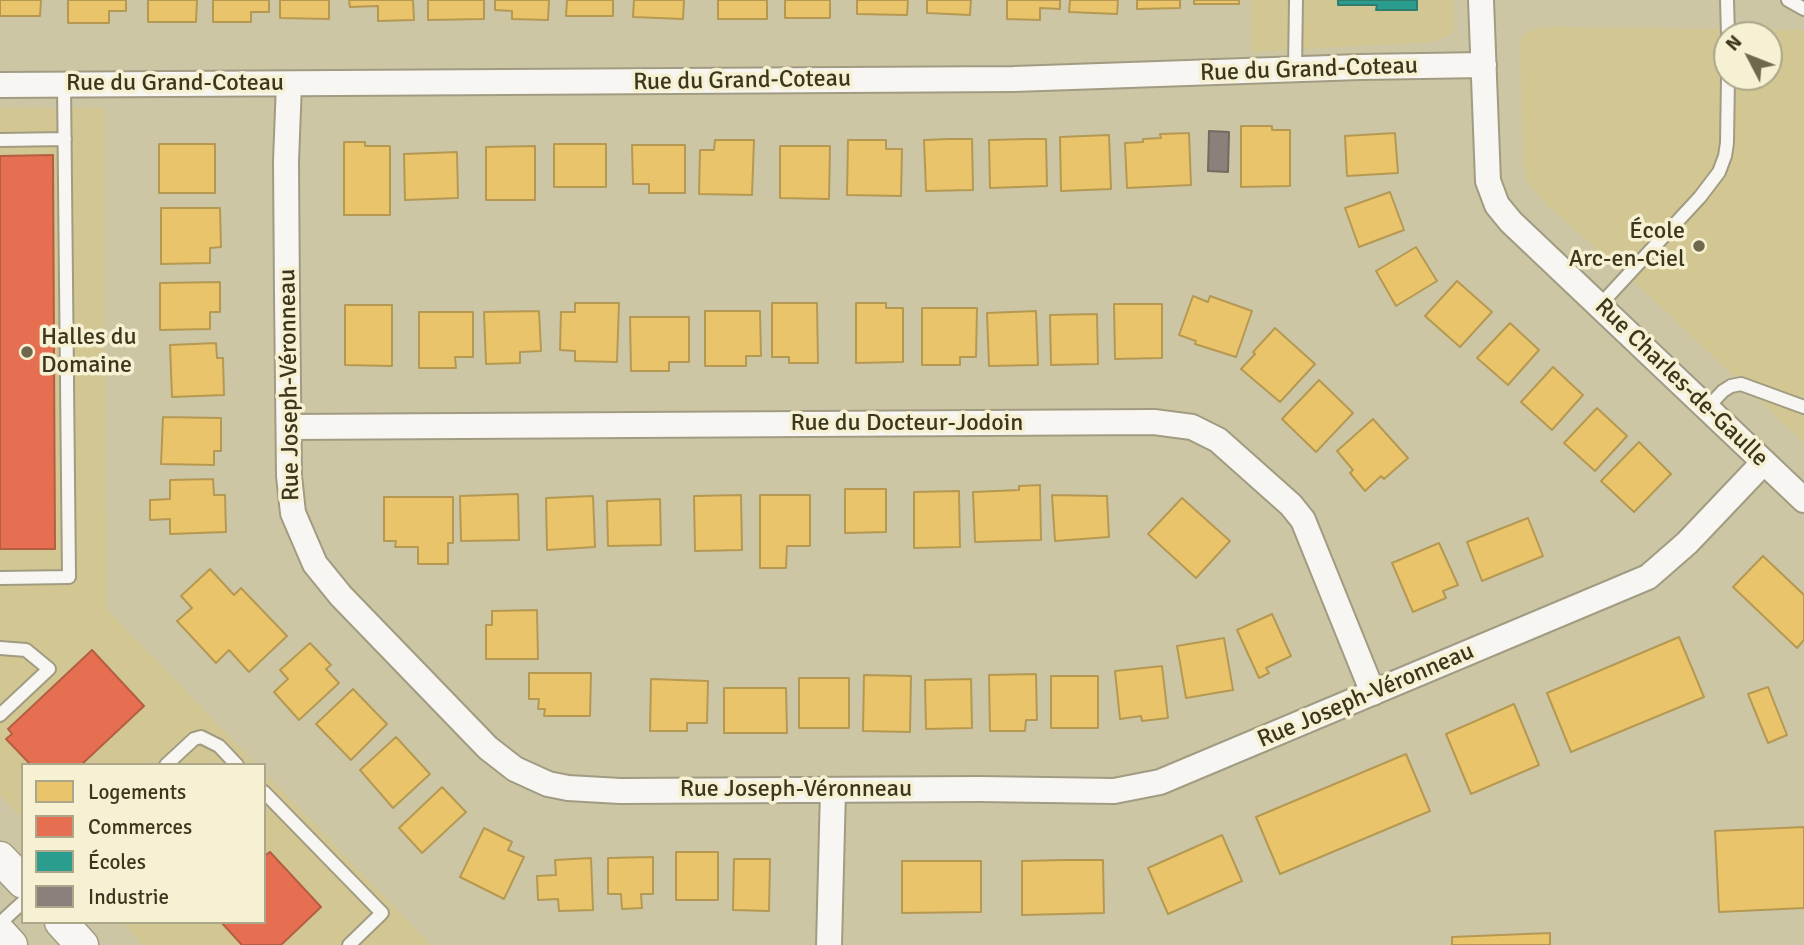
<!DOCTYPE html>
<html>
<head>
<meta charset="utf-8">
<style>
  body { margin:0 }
  #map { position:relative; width:1804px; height:945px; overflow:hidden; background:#cdc6a5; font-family:Signika,sans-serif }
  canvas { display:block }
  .legend { position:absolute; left:21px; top:763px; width:245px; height:161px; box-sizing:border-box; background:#f7f1d3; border:2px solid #aca68b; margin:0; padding:9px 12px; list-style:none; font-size:21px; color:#3c361e }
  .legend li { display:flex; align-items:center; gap:14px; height:35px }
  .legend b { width:35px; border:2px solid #aca68b }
  .north { position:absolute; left:1713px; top:21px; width:70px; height:70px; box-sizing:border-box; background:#f7f1d3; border:2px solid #aca68b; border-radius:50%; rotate:312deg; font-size:19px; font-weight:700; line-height:28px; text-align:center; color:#3c361e }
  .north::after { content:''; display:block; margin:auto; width:24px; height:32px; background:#6f684d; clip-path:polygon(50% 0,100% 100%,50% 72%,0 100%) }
</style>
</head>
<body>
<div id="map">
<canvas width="1804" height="945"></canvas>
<ul class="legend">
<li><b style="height:19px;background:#e9c46a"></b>Logements</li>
<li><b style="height:19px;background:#e76f51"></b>Commerces</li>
<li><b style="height:19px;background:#2a9d8f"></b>Écoles</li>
<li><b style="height:19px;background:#8a817c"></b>Industrie</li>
</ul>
<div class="north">N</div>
</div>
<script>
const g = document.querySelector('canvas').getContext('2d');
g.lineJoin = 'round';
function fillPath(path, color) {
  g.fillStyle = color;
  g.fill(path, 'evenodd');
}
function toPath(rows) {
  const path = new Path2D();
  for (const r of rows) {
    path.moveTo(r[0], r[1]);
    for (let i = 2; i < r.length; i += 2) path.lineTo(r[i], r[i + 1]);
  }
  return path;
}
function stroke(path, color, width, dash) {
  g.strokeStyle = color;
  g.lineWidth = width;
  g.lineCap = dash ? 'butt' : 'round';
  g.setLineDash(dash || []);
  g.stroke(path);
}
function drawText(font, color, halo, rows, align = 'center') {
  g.font = font + ' Signika,sans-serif';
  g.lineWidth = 7;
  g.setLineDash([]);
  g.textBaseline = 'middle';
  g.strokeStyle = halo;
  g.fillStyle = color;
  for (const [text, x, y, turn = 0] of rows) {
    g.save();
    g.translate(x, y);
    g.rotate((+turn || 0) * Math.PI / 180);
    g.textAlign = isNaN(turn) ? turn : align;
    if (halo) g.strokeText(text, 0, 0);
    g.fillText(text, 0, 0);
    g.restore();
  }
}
fillPath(toPath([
  [1251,0,1454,0,1454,30,1448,36,1432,42,1251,52],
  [1550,27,1804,30,1804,443,1638,285,1549,207,1526,180,1523,162,1520,41,1524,34,1533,29],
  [1727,35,1769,35,1769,77,1727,77],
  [0,108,104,108,106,608,257,765,23,765,23,819,0,795],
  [264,772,431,945,143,945,122,922,264,922]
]), '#d2c792');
const homes = toPath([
  [0,0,41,0,40,16,0,16,0,0],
  [68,0,126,0,126,11,109,11,109,23,68,23,68,0],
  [148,0,197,0,196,22,148,22,148,0],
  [213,0,269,0,269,12,251,12,251,22,213,22,213,0],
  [280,0,329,0,329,19,280,18,280,0],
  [349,0,413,0,414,20,378,21,378,6,350,7,349,0],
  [428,0,484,0,484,19,428,20,428,0],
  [495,0,549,0,548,20,512,19,512,11,495,10,495,0],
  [567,0,613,0,613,16,566,16,567,0],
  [634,0,684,0,683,19,633,17,634,0],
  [718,0,767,0,767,19,718,19,718,0],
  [785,0,830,0,830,18,785,18,785,0],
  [857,0,908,0,907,15,857,14,857,0],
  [927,0,971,0,970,15,927,13,927,0],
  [1007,0,1060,0,1060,9,1040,8,1040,20,1007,19,1007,0],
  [1070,0,1118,0,1117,14,1069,12,1070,0],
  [1137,0,1180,0,1180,8,1137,9,1137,0],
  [1194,0,1239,0,1239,4,1194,4,1194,0],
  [1241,126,1272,126,1272,130,1290,130,1290,186,1241,187,1241,126],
  [1189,133,1191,185,1127,188,1125,143,1143,142,1143,139,1161,138,1160,134,1189,133],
  [1395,133,1398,173,1347,176,1345,136,1395,133],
  [1109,135,1111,189,1061,191,1060,137,1109,135],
  [949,139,972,139,973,190,926,191,924,140,949,139],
  [1027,139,1046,139,1047,186,990,188,989,140,1027,139],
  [715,140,754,140,752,195,699,194,700,150,714,150,715,140],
  [848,140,886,140,886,149,902,149,901,196,847,195,848,140],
  [344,142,365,142,365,146,390,146,390,215,344,215,344,142],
  [159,144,215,144,215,193,159,193,159,144],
  [554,144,606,144,606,187,554,187,554,144],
  [632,145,685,145,685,193,649,193,649,184,633,184,632,145],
  [535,146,535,200,486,200,486,147,535,146],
  [780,146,830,146,829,199,780,198,780,146],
  [457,152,458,198,405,200,404,154,457,152],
  [1390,192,1404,230,1359,247,1345,208,1390,192],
  [161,208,220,208,221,247,210,248,210,263,161,264,161,208],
  [1416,247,1437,281,1396,306,1376,271,1416,247],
  [1457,281,1492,312,1460,347,1425,316,1457,281],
  [220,282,220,312,210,312,210,329,160,330,160,283,220,282],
  [1193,296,1208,302,1210,296,1252,311,1236,357,1195,344,1196,341,1179,335,1193,296],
  [575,303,619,303,617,362,575,361,575,351,560,350,561,312,575,312,575,303],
  [772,303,817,303,818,363,789,363,789,357,772,357,772,303],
  [856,303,886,303,886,308,903,308,903,362,856,363,856,303],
  [1114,304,1162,304,1162,358,1115,359,1114,304],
  [345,305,392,305,392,366,345,365,345,305],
  [922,308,977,308,976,357,960,357,960,365,922,365,922,308],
  [539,311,541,351,520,352,520,363,486,364,484,312,539,311],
  [705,311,760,311,761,356,746,356,746,366,705,366,705,311],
  [1036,311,1038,365,989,366,987,313,1036,311],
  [419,312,473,312,473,357,455,357,456,368,419,368,419,312],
  [1097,314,1098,364,1051,365,1050,315,1097,314],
  [630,317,689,317,689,362,669,362,669,371,631,371,630,317],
  [1510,323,1539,350,1508,385,1477,358,1510,323],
  [1275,328,1315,364,1280,402,1241,369,1255,354,1253,352,1275,328],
  [216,343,217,358,223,358,224,395,172,397,170,345,216,343],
  [1553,367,1583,395,1552,430,1521,402,1553,367],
  [1319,380,1353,413,1316,452,1282,419,1319,380],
  [1597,408,1627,436,1595,471,1564,443,1597,408],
  [163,417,221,418,221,451,214,451,214,465,161,464,163,417],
  [1373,419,1408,458,1384,479,1381,476,1365,491,1350,473,1353,470,1337,451,1373,419],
  [1639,442,1671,474,1634,512,1601,481,1639,442],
  [213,479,214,495,225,495,226,532,170,534,170,519,150,520,150,500,170,499,170,480,213,479],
  [1040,485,1041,540,975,542,973,492,1019,490,1019,486,1040,485],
  [845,489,886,489,886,532,845,533,845,489],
  [959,491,960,547,914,548,914,492,959,491],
  [518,494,519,540,461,541,460,496,518,494],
  [741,495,742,550,695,551,694,496,741,495],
  [760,495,810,495,810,546,787,546,786,568,760,568,760,495],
  [1052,495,1107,496,1109,537,1055,541,1052,495],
  [593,496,595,547,547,550,546,498,593,496],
  [384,497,453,497,453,543,448,543,448,564,418,564,418,547,395,547,396,541,384,541,384,497],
  [1182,498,1230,541,1196,578,1148,534,1182,498],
  [660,499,661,545,608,546,607,501,660,499],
  [1528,518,1543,556,1482,581,1467,542,1528,518],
  [1439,543,1458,585,1443,591,1446,598,1413,612,1392,563,1439,543],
  [1763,556,1804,595,1804,640,1797,648,1733,587,1763,556],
  [210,569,234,595,241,588,287,636,249,672,229,650,216,663,177,621,192,608,181,596,210,569],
  [537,610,538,659,486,659,486,625,492,625,492,611,537,610],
  [1272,614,1291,656,1266,668,1269,673,1259,678,1237,630,1272,614],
  [1679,637,1704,697,1571,752,1547,693,1679,637],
  [1224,638,1233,690,1186,698,1177,646,1224,638],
  [310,643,331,665,326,669,339,683,299,720,274,692,288,679,280,670,310,643],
  [1162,666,1168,718,1142,721,1141,716,1120,719,1115,671,1162,666],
  [529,673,591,673,590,716,544,716,545,709,538,709,539,699,529,699,529,673],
  [1036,674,1037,720,1026,720,1025,731,990,731,989,675,1036,674],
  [864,675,911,676,910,732,863,731,864,675],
  [1051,676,1098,676,1098,728,1051,728,1051,676],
  [799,678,849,678,849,728,799,728,799,678],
  [651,679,708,681,707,723,687,723,687,731,650,731,651,679],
  [971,679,972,728,926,729,925,680,971,679],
  [1768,687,1787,735,1768,743,1748,694,1768,687],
  [724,688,786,688,787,733,724,733,724,688],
  [353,689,387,724,351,760,316,724,353,689],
  [1514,704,1539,765,1471,794,1446,734,1514,704],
  [396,737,430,774,393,808,360,770,396,737],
  [1406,754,1430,811,1280,874,1256,817,1406,754],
  [442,787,466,812,422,853,399,828,442,787],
  [1804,827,1804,908,1719,912,1715,831,1804,827],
  [484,828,512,842,508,850,524,857,504,899,460,877,484,828],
  [1222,835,1242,881,1168,914,1148,868,1222,835],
  [676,852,718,852,718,900,676,900,676,852],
  [653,857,653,894,641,894,642,908,622,909,621,894,608,894,608,858,653,857],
  [591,858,593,910,559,911,558,899,538,900,537,876,556,875,555,860,591,858],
  [734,859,770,859,769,911,733,910,734,859],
  [1063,860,1103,860,1104,913,1022,915,1022,861,1063,860],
  [902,861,981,861,981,912,902,913,902,861],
  [1550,933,1550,945,1452,945,1452,937,1550,933]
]);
fillPath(homes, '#e9c46a');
stroke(homes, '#b59953', 2);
const shops = toPath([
  [53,155,55,549,0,549,0,156,53,155],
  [92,650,144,706,81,765,31,765,6,739,12,734,8,729,92,650],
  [270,852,321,907,281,945,242,945,221,922,264,922,264,856,270,852]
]);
fillPath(shops, '#e76f51');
stroke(shops, '#b45e42', 2);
const schools = toPath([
  [1338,0,1417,0,1417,10,1376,10,1377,5,1338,5,1338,0]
]);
fillPath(schools, '#2a9d8f');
stroke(schools, '#2f7e6d', 2);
const industry = toPath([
  [1209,131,1229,132,1228,172,1208,171,1209,131]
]);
fillPath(industry, '#8a817c');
stroke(industry, '#736a60', 2);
const service = toPath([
  [1727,0,1728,35],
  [1788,0,1804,9],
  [1295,70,1296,0],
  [0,140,65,139],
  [1600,305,1700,197,1719,172,1725,156,1727,143,1728,77],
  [1708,407,1723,391,1731,386,1741,384,1804,407],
  [0,578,69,577,64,85],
  [0,648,26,650,49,669,0,715],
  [166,765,194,739,201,737,219,746,237,765],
  [264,792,382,913,349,945],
  [0,923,23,902]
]);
const minor = toPath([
  [1481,0,1488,181,1497,205,1511,222,1804,500],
  [289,84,286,161,287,296,289,476,293,513,315,564,341,596,488,748,515,769,548,784,568,788,620,791,979,789,1114,791,1160,782,1648,577,1687,543,1764,462],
  [0,85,1014,79,1360,67,1484,65],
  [289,427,1154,422,1192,427,1218,440,1291,505,1303,520,1373,693],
  [829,945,833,790]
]);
const tertiary = toPath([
  [0,858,23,882],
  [61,922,82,945],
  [0,933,11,945]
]);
stroke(service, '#a19b81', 16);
stroke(minor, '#a19b81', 28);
stroke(tertiary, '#a19b81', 35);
stroke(service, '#f8f6f2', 12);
stroke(minor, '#f8f6f2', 24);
stroke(tertiary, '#f8f6f2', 32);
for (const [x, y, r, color] of [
  [1699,246,7,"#6f684d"],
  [27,352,7,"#6f684d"]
]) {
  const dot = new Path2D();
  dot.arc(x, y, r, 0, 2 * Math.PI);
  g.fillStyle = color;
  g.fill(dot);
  stroke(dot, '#f7f1d3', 2.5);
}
drawText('24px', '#3c361e', '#f7f1d3', [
  ["Rue du Grand-Coteau",1309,70,-2],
  ["Rue du Grand-Coteau",742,81,-1],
  ["Rue du Grand-Coteau",175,84],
  ["Rue Charles-de-Gaulle",1681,383,44],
  ["Rue Joseph-Véronneau",290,385,-91],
  ["Rue du Docteur-Jodoin",907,424],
  ["Rue Joseph-Véronneau",1366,696,-23],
  ["Rue Joseph-Véronneau",796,790]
]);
drawText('24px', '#3c361e', '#f7f1d3', [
  ["École",1685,232],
  ["Arc-en-Ciel",1685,260],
  ["Halles du",41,338,"left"],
  ["Domaine",41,366,"left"]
], 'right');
</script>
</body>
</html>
